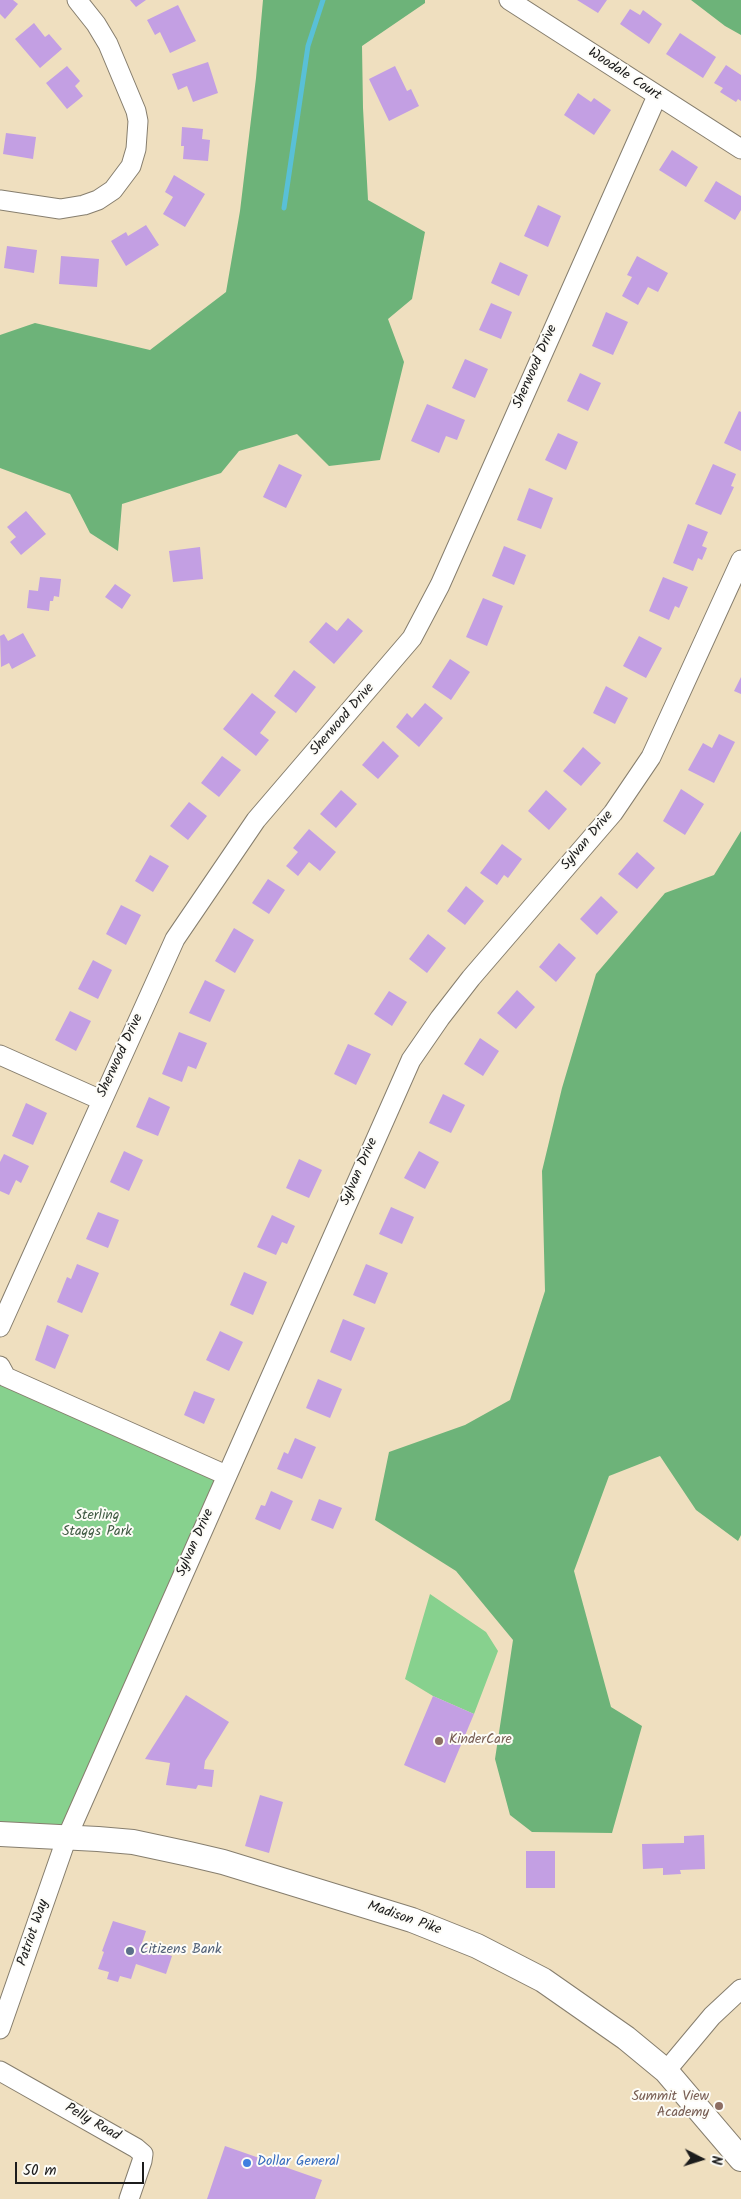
<!DOCTYPE html>
<html>
<head>
<meta charset="utf-8">
<style>
  body { margin:0 }
  #map { position:relative; width:741px; height:2199px; overflow:hidden; background:#efdfbf; font-family:Kalam,sans-serif }
  canvas { display:block }
  .north { position:absolute; left:676px; top:2134px; width:50px; height:50px; -webkit-text-stroke:4px #fdfcf7; paint-order:stroke; rotate:95deg; font-size:14px; font-weight:700; line-height:20px; text-align:center; color:#1c1c1c }
  .north::after { content:''; display:block; margin:auto; width:18px; height:22px; background:#1c1c1c; clip-path:polygon(50% 0,100% 100%,50% 72%,0 100%) }
  .scale { position:absolute; left:15px; top:2162px; width:129px; height:22px; box-sizing:border-box; border:2px solid #1c1c1c; border-top:0; padding-left:6px; font-size:15px; line-height:18px; white-space:nowrap; color:#1c1c1c; -webkit-text-stroke:4px #fdfcf7; paint-order:stroke }
</style>
</head>
<body>
<div id="map">
<canvas width="741" height="2199"></canvas>
<div class="north">N</div>
<div class="scale">50 m</div>
</div>
<script>
const g = document.querySelector('canvas').getContext('2d');
g.lineJoin = 'round';
function fillPath(path, color) {
  g.fillStyle = color;
  g.fill(path, 'evenodd');
}
function toPath(rows) {
  const path = new Path2D();
  for (const r of rows) {
    path.moveTo(r[0], r[1]);
    for (let i = 2; i < r.length; i += 2) path.lineTo(r[i], r[i + 1]);
  }
  return path;
}
function stroke(path, color, width, dash) {
  g.strokeStyle = color;
  g.lineWidth = width;
  g.lineCap = dash ? 'butt' : 'round';
  g.setLineDash(dash || []);
  g.stroke(path);
}
function drawText(font, color, halo, rows, align = 'center') {
  g.font = font + ' Kalam,sans-serif';
  g.lineWidth = 4;
  g.setLineDash([]);
  g.textBaseline = 'middle';
  g.strokeStyle = halo;
  g.fillStyle = color;
  for (const [text, x, y, turn = 0] of rows) {
    g.save();
    g.translate(x, y);
    g.rotate((+turn || 0) * Math.PI / 180);
    g.textAlign = isNaN(turn) ? turn : align;
    if (halo) g.strokeText(text, 0, 0);
    g.fillText(text, 0, 0);
    g.restore();
  }
}
fillPath(toPath([
  [0,1381,226,1475,67,1837,0,1834],
  [430,1594,486,1632,498,1651,474,1714,433,1696,405,1679]
]), '#87d18e');
fillPath(toPath([
  [263,0,425,0,425,3,362,46,363,108,368,200,425,232,412,299,388,319,404,362,380,460,329,466,297,434,239,451,221,473,122,504,118,551,90,533,70,494,0,468,0,335,35,323,150,350,226,292,240,211,256,78],
  [691,0,741,0,741,35,725,26],
  [741,831,741,1535,738,1541,696,1510,660,1456,609,1476,574,1571,611,1707,642,1726,612,1833,532,1832,510,1815,495,1759,513,1640,456,1571,375,1520,389,1452,465,1425,510,1400,545,1291,542,1171,562,1088,596,974,665,893,714,875]
]), '#6db379');
stroke(toPath([
  [284,208,308,46,323,0]
]), '#59c0d7', 5);
fillPath(toPath([
  [0,0,13,0,18,4,5,19,0,14],
  [130,0,146,0,136,7],
  [577,0,607,0,598,13],
  [178,5,196,41,170,53,160,32,155,35,147,20],
  [630,9,640,15,643,10,662,24,649,44,620,24],
  [34,23,45,37,49,34,62,49,40,68,15,39],
  [680,33,716,57,703,78,666,54],
  [208,62,218,93,193,102,187,86,178,90,172,74],
  [726,65,741,75,741,101,738,99,736,102,720,92,723,88,714,83],
  [67,66,80,81,75,86,83,96,67,109,46,83],
  [395,66,407,91,411,89,419,106,389,121,369,79],
  [578,93,591,102,594,98,611,110,594,135,564,115],
  [182,127,203,129,202,139,210,140,208,161,183,159,184,146,181,146],
  [6,133,36,137,33,159,3,154],
  [672,150,698,167,686,187,659,170],
  [174,175,205,194,185,227,163,214,173,197,165,192],
  [716,181,741,196,741,210,735,220,704,201],
  [538,205,561,216,548,247,524,236],
  [146,225,159,245,126,266,111,241,126,232,128,236],
  [7,246,37,250,34,273,4,268],
  [61,256,99,259,97,287,59,284],
  [637,256,668,273,658,292,648,287,638,305,622,296,632,277,627,275],
  [500,262,528,275,519,296,491,283],
  [491,303,512,312,501,339,479,330],
  [606,312,628,322,613,355,592,346],
  [465,359,488,369,475,398,452,388],
  [580,373,601,383,588,411,567,401],
  [427,404,465,420,457,440,446,436,439,453,411,441],
  [739,411,741,412,741,451,724,443],
  [558,433,578,442,566,470,545,460],
  [279,464,302,475,286,508,263,497],
  [713,464,736,474,731,486,734,487,721,515,695,504],
  [529,488,553,498,541,529,517,520],
  [26,511,46,534,21,555,10,542,16,537,7,527],
  [688,524,708,532,702,546,707,548,702,560,698,558,693,571,673,563],
  [504,546,526,555,514,585,492,576],
  [200,547,203,579,173,582,169,551],
  [40,577,61,579,59,597,54,596,53,601,50,601,49,611,27,608,29,590,38,591],
  [663,577,688,587,679,608,675,606,669,620,649,611],
  [115,584,131,595,122,609,105,597],
  [483,598,503,606,487,646,466,637],
  [348,618,363,631,334,664,309,642,326,622,337,631],
  [23,633,36,656,12,669,9,663,1,667,0,636,4,634,8,641],
  [639,636,662,648,646,678,623,666],
  [450,659,470,672,451,700,432,687],
  [294,670,316,687,296,713,274,696],
  [741,677,741,694,734,691],
  [606,686,628,698,615,724,593,713],
  [252,693,276,712,260,733,269,740,256,756,223,729],
  [425,703,443,718,419,747,396,727,407,713,412,718],
  [719,734,735,742,714,783,688,770,703,743,712,748],
  [383,741,399,756,378,779,362,765],
  [583,747,601,763,581,786,563,771],
  [222,756,241,770,219,797,201,783],
  [681,789,704,804,685,835,663,821],
  [341,790,357,804,336,828,320,814],
  [546,790,567,809,549,830,528,811],
  [189,802,207,816,188,840,170,826],
  [309,829,336,852,320,871,309,862,298,876,286,866,298,852,293,848],
  [502,844,522,859,508,878,504,875,497,885,480,873],
  [637,852,655,868,637,889,618,874],
  [150,855,169,866,153,892,135,881],
  [268,879,285,890,269,914,252,903],
  [466,886,484,901,465,925,447,911],
  [601,896,618,912,597,935,580,919],
  [121,905,141,915,126,945,106,934],
  [234,928,254,940,235,973,215,961],
  [428,934,446,948,427,973,409,959],
  [559,943,576,958,556,982,539,967],
  [93,960,112,970,98,999,78,989],
  [205,980,225,990,210,1022,189,1013],
  [517,990,535,1007,516,1029,497,1013],
  [389,991,407,1002,392,1026,374,1014],
  [70,1011,91,1021,76,1051,55,1040],
  [179,1032,207,1043,196,1069,188,1066,182,1082,162,1074],
  [480,1038,499,1051,483,1076,464,1064],
  [348,1044,371,1054,356,1085,334,1074],
  [443,1094,465,1105,451,1133,429,1123],
  [149,1097,170,1107,158,1136,136,1127],
  [26,1103,47,1113,33,1145,12,1136],
  [124,1151,143,1160,129,1191,110,1182],
  [419,1151,439,1162,425,1189,404,1178],
  [4,1154,29,1166,21,1183,16,1180,9,1195,0,1191,0,1162],
  [299,1159,322,1170,309,1198,286,1188],
  [391,1207,414,1217,402,1244,379,1234],
  [98,1212,119,1220,108,1248,86,1239],
  [272,1215,295,1226,287,1244,282,1242,276,1255,257,1247],
  [77,1264,99,1273,82,1313,57,1302,67,1277,71,1279],
  [366,1264,388,1273,375,1304,353,1295],
  [244,1272,267,1282,253,1315,230,1305],
  [343,1319,365,1328,351,1361,330,1352],
  [47,1325,69,1335,55,1369,35,1360],
  [220,1331,243,1342,229,1371,206,1360],
  [318,1379,342,1389,330,1418,306,1408],
  [194,1391,215,1399,204,1424,184,1415],
  [295,1438,316,1447,302,1479,277,1469,284,1452,288,1454],
  [271,1491,293,1501,280,1530,255,1519,261,1505,265,1506],
  [319,1499,342,1508,333,1529,311,1520],
  [186,1695,229,1722,205,1761,204,1769,214,1770,212,1787,198,1785,196,1789,166,1785,170,1763,145,1759],
  [433,1696,474,1714,445,1783,404,1765],
  [260,1795,283,1802,269,1853,245,1846],
  [704,1835,705,1869,680,1870,681,1874,663,1875,663,1868,643,1869,642,1844,684,1843,684,1836],
  [526,1851,555,1851,555,1888,526,1888],
  [113,1921,146,1931,141,1946,172,1956,166,1974,136,1964,131,1979,120,1976,118,1982,107,1979,109,1972,98,1969,104,1952,102,1951],
  [225,2146,322,2180,315,2199,207,2199]
]), '#c39fe3');
const minor = toPath([
  [509,0,741,149],
  [0,200,60,209,84,205,98,200,113,190,131,166,136,149,138,121,136,111,108,44,96,24,77,0],
  [0,1055,101,1100],
  [0,1327,175,939,256,820,412,638,440,585,657,96],
  [0,1366,6,1377,226,1475],
  [0,2029,67,1837,411,1060,440,1018,471,978,613,813,651,757,741,560],
  [0,2071,136,2148,143,2154,142,2161,129,2199],
  [666,2071,712,2016,741,1989]
]);
const major = toPath([
  [0,1834,98,1839,133,1842,189,1854,223,1862,412,1920,477,1946,543,1980,626,2038,666,2071,741,2159]
]);
stroke(minor, '#867e6e', 21);
stroke(major, '#867e6e', 26);
stroke(minor, '#fff', 19);
stroke(major, '#fff', 24);
for (const [x, y, r, color] of [
  [439,1741,5,"#8d6e63"],
  [130,1951,5,"#5c6f8a"],
  [719,2106,5,"#8d6e63"],
  [247,2163,5,"#3f7fe0"]
]) {
  const dot = new Path2D();
  dot.arc(x, y, r, 0, 2 * Math.PI);
  g.fillStyle = color;
  g.fill(dot);
  stroke(dot, '#fdfcf7', 2);
}
drawText('14px', '#1c1c1c', '#fdfcf7', [
  ["Woodale Court",624,75,33],
  ["Sherwood Drive",536,367,-66],
  ["Sherwood Drive",343,720,-49],
  ["Sylvan Drive",588,841,-50],
  ["Sherwood Drive",121,1056,-65],
  ["Sylvan Drive",360,1172,-66],
  ["Sylvan Drive",196,1543,-66],
  ["Madison Pike",404,1919,19],
  ["Patriot Way",34,1933,-71],
  ["Pelly Road",92,2123,30]
]);
drawText('14px', '#415b44', '#fdfcf7', [
  ["Sterling",97,1517],
  ["Staggs Park",97,1533]
]);
drawText('14px', '#785e54', '#fdfcf7', [
  ["KinderCare",449,1741],
  ["Summit View",709,2098,"right"],
  ["Academy",709,2114,"right"]
], 'left');
drawText('14px', '#4e5e75', '#fdfcf7', [
  ["Citizens Bank",140,1951]
], 'left');
drawText('14px', '#366cbe', '#fdfcf7', [
  ["Dollar General",257,2163]
], 'left');
</script>
</body>
</html>
